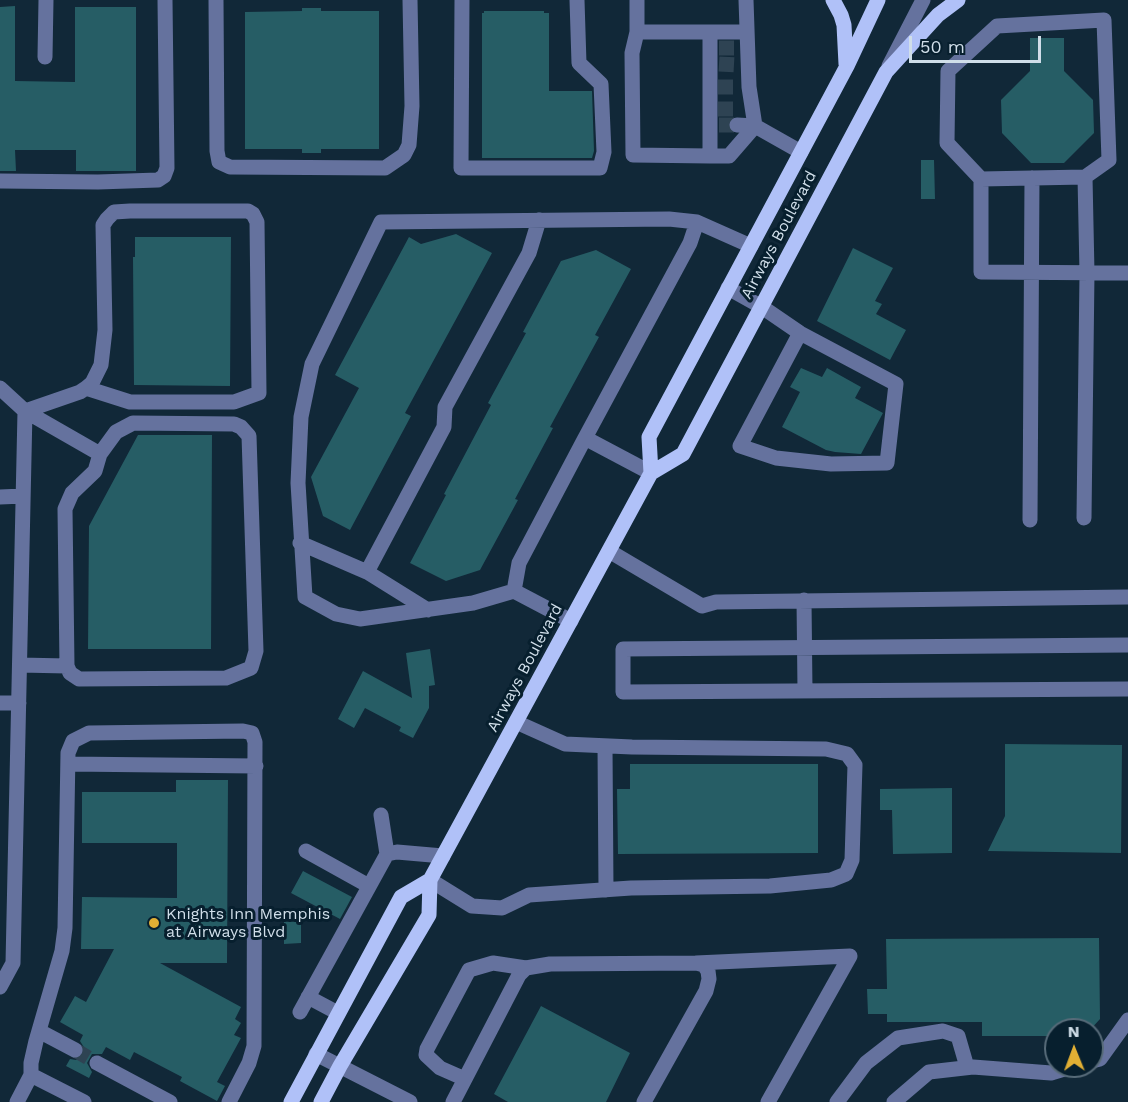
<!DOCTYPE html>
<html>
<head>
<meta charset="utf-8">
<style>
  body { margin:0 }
  #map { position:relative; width:1128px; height:1102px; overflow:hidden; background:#112838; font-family:"Work Sans",sans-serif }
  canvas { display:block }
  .north { position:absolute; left:1044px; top:1018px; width:60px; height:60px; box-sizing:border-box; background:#071f2e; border:2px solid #576b79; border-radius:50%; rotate:359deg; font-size:16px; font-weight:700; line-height:24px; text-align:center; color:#d0dee9 }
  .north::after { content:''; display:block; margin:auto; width:21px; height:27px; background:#e1af34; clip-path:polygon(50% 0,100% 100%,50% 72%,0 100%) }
  .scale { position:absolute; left:909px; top:36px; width:132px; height:27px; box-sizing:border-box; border:3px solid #d0dee9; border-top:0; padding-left:8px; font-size:18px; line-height:21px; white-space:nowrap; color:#d0dee9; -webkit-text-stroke:4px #071f2e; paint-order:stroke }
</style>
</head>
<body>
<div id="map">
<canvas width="1128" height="1102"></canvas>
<div class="north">N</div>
<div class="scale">50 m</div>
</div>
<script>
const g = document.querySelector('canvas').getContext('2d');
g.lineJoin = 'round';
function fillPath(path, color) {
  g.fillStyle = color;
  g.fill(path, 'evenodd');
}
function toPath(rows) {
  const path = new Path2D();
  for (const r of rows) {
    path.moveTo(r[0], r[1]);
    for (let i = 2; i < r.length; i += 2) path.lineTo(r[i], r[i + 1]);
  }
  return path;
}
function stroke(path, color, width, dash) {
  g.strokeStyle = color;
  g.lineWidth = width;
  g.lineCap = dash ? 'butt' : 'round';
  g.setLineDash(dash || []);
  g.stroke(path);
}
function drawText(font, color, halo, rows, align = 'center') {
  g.font = font + ' "Work Sans",sans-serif';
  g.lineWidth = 6;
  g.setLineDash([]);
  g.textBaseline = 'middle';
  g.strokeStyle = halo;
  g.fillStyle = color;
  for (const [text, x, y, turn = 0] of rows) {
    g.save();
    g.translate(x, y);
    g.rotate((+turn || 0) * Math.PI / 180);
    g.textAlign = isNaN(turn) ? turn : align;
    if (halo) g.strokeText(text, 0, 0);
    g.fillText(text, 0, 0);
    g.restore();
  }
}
fillPath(toPath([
  [15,6,15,81,75,82,75,7,136,7,136,171,76,171,76,150,15,150,16,171,0,171,0,7],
  [302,8,321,8,321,11,379,11,379,149,321,149,321,153,302,153,302,149,245,149,245,12,302,11],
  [484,11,544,11,544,13,549,13,549,91,592,91,594,151,592,158,482,158,482,13,484,13],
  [1030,38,1064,38,1064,71,1093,100,1094,133,1064,163,1031,163,1002,133,1001,100,1030,71],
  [921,160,934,160,935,199,921,199],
  [456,234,492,253,405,413,411,416,350,530,323,516,311,477,359,388,335,375,409,237,421,244],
  [135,237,231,237,230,386,134,385,133,257,135,257],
  [853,248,893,268,875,301,882,304,876,314,906,330,890,360,817,321],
  [596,250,631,269,595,335,599,337,550,427,553,428,515,499,518,500,480,570,446,581,410,563,446,495,444,494,491,405,488,403,526,333,523,332,561,261],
  [801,368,822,377,827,368,861,387,855,398,883,413,861,454,835,452,826,450,782,427,800,392,790,387],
  [138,435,212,435,211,649,88,649,89,526],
  [430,649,435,685,429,686,429,708,413,738,399,731,401,727,365,708,354,728,338,719,363,671,412,698,406,653],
  [1005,744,1122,745,1121,853,988,851,1005,816],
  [630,764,818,764,818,853,618,854,617,789,630,789],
  [176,780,228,780,227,963,160,963,241,1007,235,1019,241,1023,234,1035,241,1038,217,1082,225,1086,217,1101,180,1081,182,1077,134,1052,130,1060,106,1047,102,1054,92,1054,87,1063,92,1072,89,1078,66,1066,70,1059,76,1060,83,1055,85,1049,80,1041,83,1035,60,1022,75,996,86,1002,114,949,81,949,82,897,177,898,177,843,82,843,82,792,176,792],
  [952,788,952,853,893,854,892,810,880,810,880,789],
  [303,871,352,897,340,919,291,893],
  [284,918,301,918,301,943,284,944],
  [1099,938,1100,1019,1090,1030,1056,1030,1056,1036,982,1036,982,1022,887,1022,887,1014,868,1014,867,989,887,989,886,939],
  [541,1006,630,1053,606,1102,508,1102,494,1094]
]), '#265d65');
stroke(toPath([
  [719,48,737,48],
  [719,64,737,65],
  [718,87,737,87],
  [718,109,737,109],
  [719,125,737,125],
  [75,1050,97,1063]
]), '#2e4353', 15, [15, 8]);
stroke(toPath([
  [216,0,217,151,219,162,230,167,385,168,404,155,409,145,412,106,410,0],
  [462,0,461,168,600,168,604,152,601,84,579,63,577,0],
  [637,0,637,32,632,53,633,155,710,156,729,156,755,126,749,87,746,0],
  [637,32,746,32],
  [45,57,46,0],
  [889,66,923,0],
  [737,125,755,126,801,152],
  [710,156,710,32],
  [981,179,981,272,1128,273],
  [0,181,98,182,158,180,164,176,167,168,165,0],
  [728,288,762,307,800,333,896,384,887,463,831,464,776,458,740,446,800,333],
  [0,388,25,411,100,454,116,432,133,423,234,424,241,427,249,436,256,651,251,668,226,678,79,679,70,673,67,666,65,509,72,493,95,471,100,454],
  [25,411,80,392,86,388,92,383,101,365,105,330,103,225,107,219,114,212,130,211,248,211,253,214,257,222,259,393,234,402,130,402,86,388],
  [585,438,690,243,697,222],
  [0,497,23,496],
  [1084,518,1087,273,1085,177,1109,160,1104,20,997,26,948,71,947,143,981,179,1085,177],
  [1030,520,1032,178],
  [300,543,367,572,444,427,445,407,529,253,539,220],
  [609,551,702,606,716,602,1128,597],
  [367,572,428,610],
  [514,591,519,563,585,438,651,473],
  [804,600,805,691],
  [571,621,514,591,473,603,360,619,336,614,305,597,298,483,301,417,312,364,381,222,669,219,697,222,751,246],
  [1128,645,623,649,623,692,1128,689],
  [20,665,67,666],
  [0,703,19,703],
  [605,746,606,890],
  [68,764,256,766],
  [381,815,387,854],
  [306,851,369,886],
  [430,880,472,906,502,908,529,895,631,888,770,886,831,880,846,874,852,860,855,765,847,754,826,749,632,747,565,744,516,722],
  [696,963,850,956,768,1102],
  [0,987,13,963,25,411],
  [308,997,338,1013],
  [300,1012,387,854,397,852,443,856],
  [39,1031,75,1050],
  [316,1054,410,1102],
  [1092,1061,1100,1059,1128,1020],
  [97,1063,170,1102],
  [31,1075,31,1063,36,1041,62,951,65,928,68,753,73,741,89,733,243,731,252,733,255,742,254,1046,249,1063,229,1102],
  [465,1079,440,1068,426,1055,427,1049,469,970,493,963,526,968],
  [17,1102,31,1075,84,1102],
  [453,1102,519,975,526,968,550,964,696,963,704,965,708,971,709,979,706,991,644,1102],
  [837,1102,866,1063,898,1038,943,1031,958,1036,967,1067],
  [894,1102,929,1072,973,1067,1051,1073,1074,1066]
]), '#65729e', 15);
stroke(toPath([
  [833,0,841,15,844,25,846,64],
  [651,473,649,437,847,66,878,0],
  [291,1102,401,897,430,880],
  [321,1102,340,1066,429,915,430,880,651,473,683,454,886,72,938,15,958,0]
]), '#b0c1f8', 15);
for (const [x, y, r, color] of [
  [154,923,6,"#e1af34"]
]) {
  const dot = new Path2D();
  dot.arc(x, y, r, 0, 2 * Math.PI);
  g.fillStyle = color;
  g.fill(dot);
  stroke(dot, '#071f2e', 2);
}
drawText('16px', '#d0dee9', '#071f2e', [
  ["Airways Boulevard",779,235,-62],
  ["Airways Boulevard",525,668,-62]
]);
drawText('16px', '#d0dee9', '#071f2e', [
  ["Knights Inn Memphis",166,914],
  ["at Airways Blvd",166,932]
], 'left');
</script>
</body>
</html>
